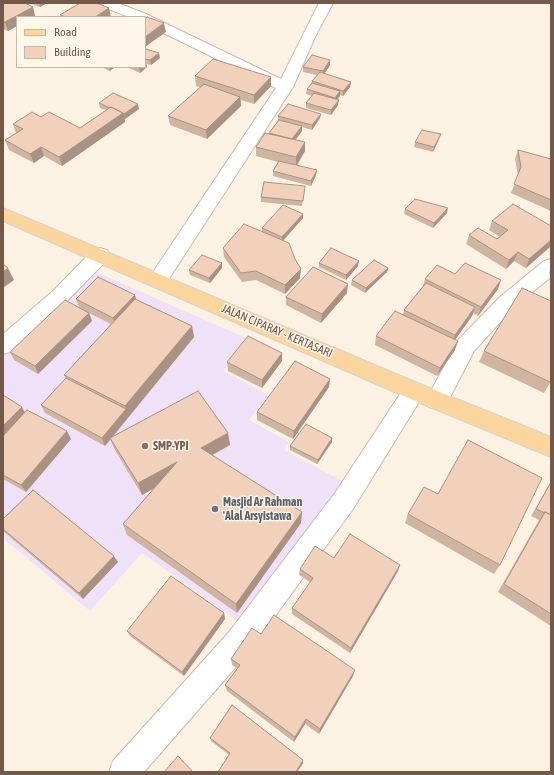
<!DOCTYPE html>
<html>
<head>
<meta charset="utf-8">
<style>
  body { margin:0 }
  #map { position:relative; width:554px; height:775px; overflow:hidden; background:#fcf2e4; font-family:"Asap Condensed",sans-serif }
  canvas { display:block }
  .frame { position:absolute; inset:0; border:4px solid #74594a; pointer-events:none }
  .legend { position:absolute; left:16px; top:16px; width:130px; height:52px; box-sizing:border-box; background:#fff6ea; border:1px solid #c7b7aa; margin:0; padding:5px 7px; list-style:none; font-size:12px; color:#74594a }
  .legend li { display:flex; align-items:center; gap:8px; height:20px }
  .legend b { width:20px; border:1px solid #c7b7aa }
</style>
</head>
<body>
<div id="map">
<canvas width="554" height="775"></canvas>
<div class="frame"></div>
<ul class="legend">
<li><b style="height:5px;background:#fad69e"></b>Road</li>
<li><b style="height:11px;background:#f1d1bc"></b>Building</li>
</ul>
</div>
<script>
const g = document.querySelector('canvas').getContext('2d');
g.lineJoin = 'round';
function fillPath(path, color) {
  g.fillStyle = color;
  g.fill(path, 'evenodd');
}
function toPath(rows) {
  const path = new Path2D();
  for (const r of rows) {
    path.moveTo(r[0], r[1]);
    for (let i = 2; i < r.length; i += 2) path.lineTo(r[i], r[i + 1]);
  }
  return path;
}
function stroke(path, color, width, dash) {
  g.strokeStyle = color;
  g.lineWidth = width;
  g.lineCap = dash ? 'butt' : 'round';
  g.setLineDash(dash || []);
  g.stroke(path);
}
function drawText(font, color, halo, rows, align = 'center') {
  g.font = font + ' "Asap Condensed",sans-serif';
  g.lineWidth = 3;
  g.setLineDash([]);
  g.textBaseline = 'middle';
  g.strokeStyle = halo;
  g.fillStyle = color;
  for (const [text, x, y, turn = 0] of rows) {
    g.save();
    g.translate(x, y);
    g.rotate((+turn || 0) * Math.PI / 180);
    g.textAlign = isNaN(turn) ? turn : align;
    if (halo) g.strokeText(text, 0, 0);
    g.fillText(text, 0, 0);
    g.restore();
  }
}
fillPath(toPath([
  [94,271,248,339,223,371,268,395,249,420,289,442,284,450,346,483,242,624,142,553,90,611,3,538,3,355,66,300]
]), '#efe1f8');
const minor = toPath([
  [99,3,118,3,146,14,281,79,319,3,333,3,315,37,293,87,165,285,158,287,151,285,148,280,151,275,276,88,145,24,145,17,129,17,101,6,99,3],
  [100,248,107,250,110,255,107,260,67,301,10,352,3,354,3,334,53,291,93,250,100,248],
  [551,259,551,277,514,307,474,351,445,407,437,409,429,407,426,400,459,339,500,297,544,261,551,259],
  [414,382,422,385,425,391,422,397,353,509,249,652,144,772,109,772,113,761,229,632,335,493,406,385,414,382]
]);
const major = toPath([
  [3,208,422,385,551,437,551,457,406,397,3,221,3,208]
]);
stroke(minor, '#cdbaab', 2);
stroke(major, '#d8d1cc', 2);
fillPath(minor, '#fff');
fillPath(major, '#fad69e');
fillPath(toPath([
  [3,3,33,7,35,16,17,17,17,26,8,31,3,29],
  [29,3,47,3,40,7],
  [145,50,160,58,151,65,146,64,147,67,140,73,129,68,129,67,145,67],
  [330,60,330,65,324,74,351,82,350,87,343,96,340,95,340,96,337,100,338,105,331,115,306,108,306,103,312,96,306,94,307,89,312,83,312,81,317,75,303,72,303,67],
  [101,67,115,67,110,71],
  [195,76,271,77,271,86,254,104,241,100,241,106,207,139,170,125,168,116,200,87,196,86],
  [99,103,139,109,125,119,125,122,62,166,44,156,34,163,9,150,5,140,16,133,13,124,41,117,80,128,106,110,100,108],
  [321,114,320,118,312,130,302,127,302,131,295,140,305,142,305,151,297,166,317,170,316,175,311,186,273,176,273,171,278,162,256,156,256,147,269,133,278,120,278,116],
  [439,139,433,152,414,147,415,142],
  [518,150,551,159,551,211,511,193,518,175,515,159],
  [305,186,302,206,261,202,261,197],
  [405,209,447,213,433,228,404,214],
  [303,214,303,218,283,240,300,278,285,294,256,280,242,282,224,257,223,248,262,231,262,228],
  [492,221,551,226,551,246,526,268,514,261,506,269,466,244,469,235,497,239,500,237,489,230],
  [222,263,222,268,210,283,190,275,189,270],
  [319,263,358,266,346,280,319,267],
  [388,268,387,272,365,293,351,285,352,280],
  [551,268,551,276,549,273],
  [455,274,498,289,478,316,473,313,472,316,455,340,455,350,437,376,375,345,376,336,403,315,404,310,423,286,425,279],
  [347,293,321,323,286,305,286,297],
  [135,295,136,299,192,326,194,337,112,437,228,433,230,445,212,455,302,512,301,523,237,613,127,535,123,524,154,488,142,495,115,450,110,439,105,446,45,413,41,405,66,378,64,375,111,324,89,313,92,321,38,374,14,360,10,352,79,307,76,299],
  [484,351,551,381,544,393,479,362],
  [282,361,262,388,228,371,227,362],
  [330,379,329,387,293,439,257,420,257,412],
  [3,395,25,412,71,439,26,492,3,479],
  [332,438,332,442,317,464,290,450,290,446],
  [551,481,551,626,498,592,539,520,531,516],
  [408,514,500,565,494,574,405,523],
  [3,519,118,562,83,599,3,531],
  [300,569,398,571,350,653,292,614,292,608,310,582,299,575],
  [224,613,225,619,184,676,130,636,127,631],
  [261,634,353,676,319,734,305,724,294,742,227,691,225,685,237,668,232,665,231,659],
  [210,738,303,763,297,772,218,772,229,755,211,741]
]), '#cfb4a2');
fillPath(toPath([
  [39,3,47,3,40,7],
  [33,7,35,16,33,17,17,17,17,26,8,31,5,22],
  [109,8,111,17,95,17],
  [164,23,166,32,145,47,145,37],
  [159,53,160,58,151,65,150,60],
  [330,60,330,65,323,76,323,71],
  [146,62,147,67,140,73,139,68,140,67,145,67,145,63],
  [109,67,115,67,110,71],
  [271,77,271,86,254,104,254,95],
  [351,82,350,87,343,96,343,91],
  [340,91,340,96,335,103,335,98],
  [240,97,241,106,207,139,206,130],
  [339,100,338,105,331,115,331,110],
  [138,104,139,109,125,119,125,122,62,166,59,157,123,113],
  [321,114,320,118,312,130,312,125],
  [302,126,302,131,291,146,291,141],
  [441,134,439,139,433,152,434,147],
  [305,142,305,151,296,166,296,157],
  [41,147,44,156,34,163,30,154],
  [317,170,316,175,311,186,311,181],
  [448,208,447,213,433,228,434,223],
  [303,214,303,218,282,242,282,237],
  [551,240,551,246,526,268,529,259],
  [518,252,514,261,506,269,509,260],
  [359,261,358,266,346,280,346,275],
  [222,263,222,268,210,283,209,278],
  [8,268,14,280,3,288,3,272],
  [388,268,387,272,365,293,366,288],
  [301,269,300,278,285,294,285,285],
  [501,280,498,289,478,316,481,307],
  [348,284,347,293,321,323,322,314],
  [135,295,137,304,116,327,113,318],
  [475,307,472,316,452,344,455,335],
  [89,313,92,321,38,374,35,366],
  [192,326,194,337,105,446,102,438,126,409,125,406],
  [458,341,455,350,437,376,440,368],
  [282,353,282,361,262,388,262,380],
  [330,379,329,387,293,439,294,431],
  [22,407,26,415,3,438,3,426],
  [67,431,71,439,26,492,21,485],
  [228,433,230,445,203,460,201,448],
  [332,438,332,442,317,464,318,460],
  [177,462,180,474,142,495,138,483],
  [302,512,301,523,237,613,236,604],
  [114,556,118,562,83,599,79,593],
  [400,565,398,571,350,653,351,648],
  [224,613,225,619,184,676,182,672],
  [355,670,353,676,319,734,320,729],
  [306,719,305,724,294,742,295,737],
  [303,760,303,763,297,772,296,772]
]), '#a99284');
const building = toPath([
  [3,3,25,3,33,7,5,22,3,21,3,3],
  [80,3,97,3,109,8,95,17,65,17,60,15,80,3],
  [147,17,164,23,145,37,145,19,147,17],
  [146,49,159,53,150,60,145,59,145,50,146,49],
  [312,55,330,60,323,71,303,67,312,55],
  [213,59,271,77,254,95,195,76,213,59],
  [320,72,351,82,343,91,312,81,320,72],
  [312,83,340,91,335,98,307,89,312,83],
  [204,84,240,97,206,130,168,116,204,84],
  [113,93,138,104,124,114,123,113,111,107,110,108,99,103,113,93],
  [314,93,339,100,331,110,306,103,314,93],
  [288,104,321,114,312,125,278,116,288,104],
  [111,107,123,113,59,157,41,147,30,154,5,140,23,129,13,124,32,112,41,117,49,112,80,128,111,107],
  [279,120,302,126,292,139,269,133,279,120],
  [422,130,441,134,434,147,415,142,422,130],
  [265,133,305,142,296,157,256,147,265,133],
  [518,150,551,159,551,200,514,184,521,167,518,150],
  [279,161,317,170,311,181,273,171,279,161],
  [264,182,305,186,303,201,261,197,264,182],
  [415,199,448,208,434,223,405,209,415,199],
  [513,204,551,226,551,240,529,259,518,252,509,260,469,235,478,228,497,239,508,230,492,221,513,204],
  [283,205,303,214,282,237,262,228,283,205],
  [244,224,289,243,295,259,301,269,285,285,256,271,241,273,223,248,244,224],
  [331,248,359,261,346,275,319,263,331,248],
  [202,255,222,263,209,278,189,270,202,255],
  [374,260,388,268,366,288,352,280,374,260],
  [465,263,501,280,481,307,425,279,437,265,455,274,465,263],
  [3,264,8,268,3,272,3,264],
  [313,267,348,284,322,314,286,297,313,267],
  [98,277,135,295,113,318,76,299,98,277],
  [426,283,475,307,455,335,404,310,426,283],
  [522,288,551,301,551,381,550,382,484,351,522,288],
  [135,299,192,326,125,406,64,375,135,299],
  [65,300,89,313,35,366,10,352,65,300],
  [395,311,458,341,440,368,376,336,395,311],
  [248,336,282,353,262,380,227,362,248,336],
  [295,361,330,379,294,431,257,412,295,361],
  [66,378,126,409,102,438,41,405,66,378],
  [198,391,228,433,201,448,302,512,236,604,123,524,177,462,138,483,110,438,198,391],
  [3,395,22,407,3,426,3,395],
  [27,410,67,431,21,485,3,475,3,436,27,410],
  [306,424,332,438,318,460,290,446,306,424],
  [468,440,542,478,500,565,408,514,424,487,438,494,468,440],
  [551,482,551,515,545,512,545,513,536,509,551,482],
  [33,490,114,556,79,593,3,529,3,519,33,490],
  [545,512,551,515,551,614,504,584,545,512],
  [350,534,400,565,351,648,292,608,313,578,300,569,315,546,334,558,350,534],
  [171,576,224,613,182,672,127,631,171,576],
  [274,615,355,670,320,729,306,719,295,737,225,685,240,665,231,659,252,628,261,634,274,615],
  [232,705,303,760,296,772,218,772,230,753,210,738,232,705],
  [178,756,193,772,164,772,178,756]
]);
fillPath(building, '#f1d1bc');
stroke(building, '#a99284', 1);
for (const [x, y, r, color] of [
  [145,446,4,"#8d6e63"],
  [215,509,4,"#6b7280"]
]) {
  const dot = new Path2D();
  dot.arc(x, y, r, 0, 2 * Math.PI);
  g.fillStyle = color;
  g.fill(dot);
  stroke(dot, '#fff6ea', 1.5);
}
drawText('12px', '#74594a', '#fff6ea', [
  ["JALAN CIPARAY - KERTASARI",277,331,23]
]);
drawText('bold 12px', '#785e54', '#fff6ea', [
  ["SMP-YPI",153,446]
], 'left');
drawText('bold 12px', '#5b616d', '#fff6ea', [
  ["Masjid Ar Rahman",223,502],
  ["'Alal Arsyistawa",223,516]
], 'left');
</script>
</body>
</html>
